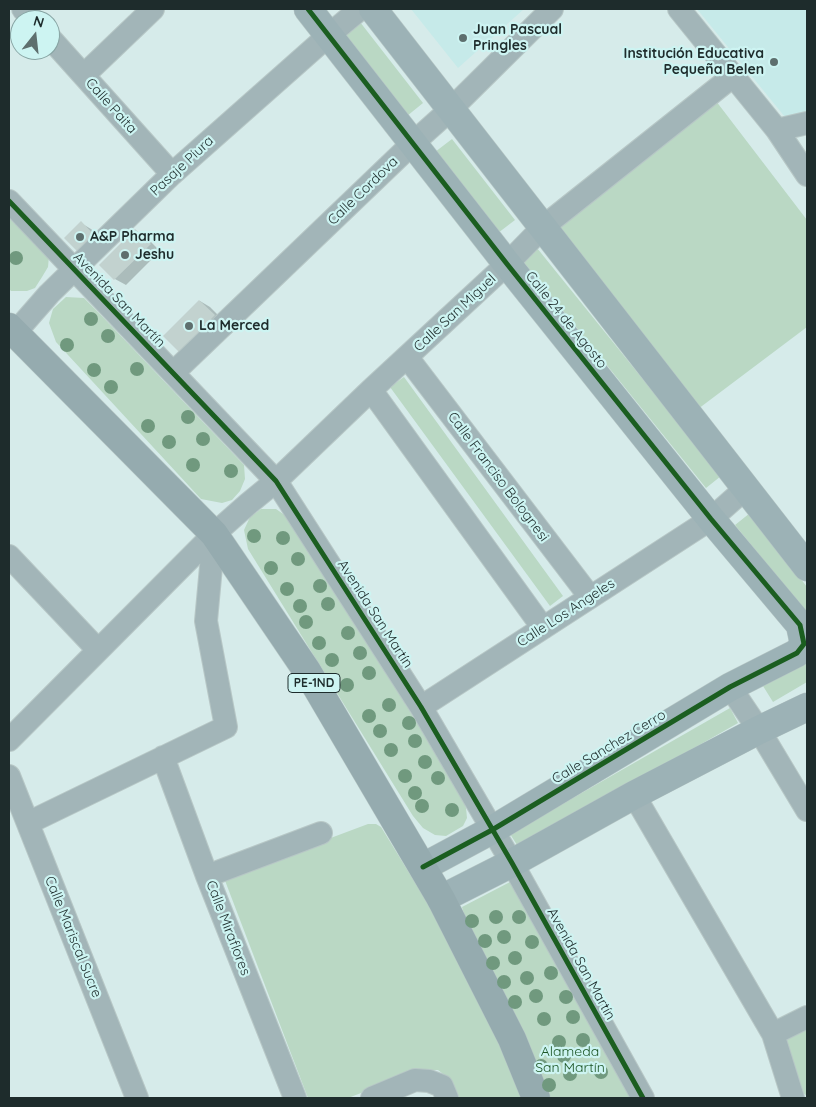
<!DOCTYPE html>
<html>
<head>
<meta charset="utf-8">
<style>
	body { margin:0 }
	#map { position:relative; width:816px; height:1107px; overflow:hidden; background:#d6ebea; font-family:Quicksand,sans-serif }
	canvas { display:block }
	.frame { position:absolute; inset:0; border:10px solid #1e2c2c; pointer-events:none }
	.north { position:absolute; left:10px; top:10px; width:50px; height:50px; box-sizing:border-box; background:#cdf4f2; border:1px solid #87a4a3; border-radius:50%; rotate:16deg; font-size:14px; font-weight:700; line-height:20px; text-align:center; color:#1e2c2c }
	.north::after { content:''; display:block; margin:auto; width:18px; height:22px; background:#5e6f6e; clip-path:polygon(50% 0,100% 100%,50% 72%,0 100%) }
</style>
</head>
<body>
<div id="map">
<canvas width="816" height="1107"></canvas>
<div class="frame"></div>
<div class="north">N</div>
</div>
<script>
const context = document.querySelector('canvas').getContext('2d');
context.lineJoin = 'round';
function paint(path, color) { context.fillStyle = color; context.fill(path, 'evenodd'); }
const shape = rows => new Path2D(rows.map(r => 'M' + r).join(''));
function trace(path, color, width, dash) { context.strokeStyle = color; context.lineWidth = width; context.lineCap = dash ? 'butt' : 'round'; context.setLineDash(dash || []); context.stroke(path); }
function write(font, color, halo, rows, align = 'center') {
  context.font = font + ' Quicksand,sans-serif'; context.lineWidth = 4.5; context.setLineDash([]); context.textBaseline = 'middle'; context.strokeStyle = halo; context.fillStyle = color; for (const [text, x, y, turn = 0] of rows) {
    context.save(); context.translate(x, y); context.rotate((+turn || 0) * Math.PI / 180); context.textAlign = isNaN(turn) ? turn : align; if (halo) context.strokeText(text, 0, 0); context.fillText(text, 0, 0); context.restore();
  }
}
const built = shape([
	[411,9,524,9,458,68],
	[697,9,807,9,807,115,785,117]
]);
const green = shape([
	[360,22,423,103,407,116,344,35],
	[716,101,807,220,807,327,698,409,551,227],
	[452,139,515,220,498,233,435,152],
	[9,218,49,256,48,267,42,277,35,288,27,291,11,291,9,289],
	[537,248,721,476,706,488,522,260],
	[66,297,84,298,98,312,244,465,245,479,240,491,232,500,222,503,201,499,56,342,49,323,53,309],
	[404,377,563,596,550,606,390,387],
	[261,509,276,509,289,518,297,529,463,797,466,808,467,818,463,826,446,836,435,835,423,828,413,816,248,549,244,530,250,517],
	[750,513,807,587,807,614,735,525],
	[807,659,807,682,773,702,763,686],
	[730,708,738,723,519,848,510,834],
	[368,824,376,824,381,827,445,931,505,1051,522,1098,458,1098,447,1077,438,1070,421,1070,348,1098,308,1098,224,878],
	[510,882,632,1098,548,1098,464,914,462,907],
	[807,1027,807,1096,803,1093,785,1041,787,1038]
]);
const shadow = shape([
	[81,223,91,229,106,243,80,252],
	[135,230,145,236,160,251,126,285,115,279,101,265],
	[200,301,210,307,225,322,180,351]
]);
const building = shape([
	[81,221,96,237,79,253,64,238],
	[135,229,151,244,114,280,99,265],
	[199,300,215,315,179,352,163,336]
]);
const street = shape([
	[23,9,33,20],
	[679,9,777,130,807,123],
	[50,38,172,174],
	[84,75,153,9],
	[777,130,807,175],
	[9,201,276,481,421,707,512,863,643,1098],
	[14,334,49,294,172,174,329,35,360,9],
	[407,357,590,597],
	[173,373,413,143,451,109,552,9],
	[371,390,543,628],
	[9,556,98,650],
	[730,687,759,730,807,810],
	[421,707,711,519,746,488],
	[9,740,214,534,248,504,276,481,371,390,507,264,543,227,733,76],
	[163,757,207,876,295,1098],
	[9,776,137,1098],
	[634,795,773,1034,793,1098],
	[28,823,226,727,206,621,214,534],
	[207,876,321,833],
	[773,1034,807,1017],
	[372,1098,415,1080,429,1081,442,1086,447,1098]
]);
const secondary = shape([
	[308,9,507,264,711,519,800,625,804,644,797,653,730,687,492,830,423,867],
	[373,9,807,567],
	[441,899,512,863,634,795,759,730,807,707]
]);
const primary = shape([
	[9,327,214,534,307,671,441,899,512,1039,536,1098]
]);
const cycleway = shape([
	[308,9,507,264,711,519,800,625,804,644,797,653,730,687,492,830,423,867],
	[9,201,276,481,421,707,512,863,643,1098]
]);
const trees = [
	[16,258],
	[91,319],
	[108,336],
	[67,345],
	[137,369],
	[94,370],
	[111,387],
	[188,417],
	[148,426],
	[203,439],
	[169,442],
	[193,465],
	[231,471],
	[254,536],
	[283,538],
	[298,559],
	[271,568],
	[320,586],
	[287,589],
	[328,604],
	[300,606],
	[306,622],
	[348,633],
	[319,643],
	[360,653],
	[332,660],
	[369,673],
	[347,685],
	[389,705],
	[369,716],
	[409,723],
	[380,731],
	[415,741],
	[391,750],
	[425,762],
	[405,776],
	[438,778],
	[415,793],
	[422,806],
	[452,810],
	[496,917],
	[519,917],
	[472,921],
	[504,937],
	[485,941],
	[532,942],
	[515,958],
	[493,963],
	[551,973],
	[527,978],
	[504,982],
	[536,996],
	[566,997],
	[515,1002],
	[573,1017],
	[544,1019],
	[583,1040],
	[559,1042],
	[564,1056],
	[541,1066],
	[601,1072],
	[570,1074],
	[549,1085]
];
const markers = [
	[463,38,5,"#5e6f6e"],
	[774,62,5,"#5e6f6e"],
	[80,237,5,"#5e6f6e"],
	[125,255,5,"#5e6f6e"],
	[189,326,5,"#5e6f6e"]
];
const shields = [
	[314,683,52]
];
const shieldNames = [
	["PE-1ND",314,683]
];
const poiNames = [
	["Juan Pascual",473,30],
	["Pringles",473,46],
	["Institución Educativa",764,54,"right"],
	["Pequeña Belen",764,70,"right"],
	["A&P Pharma",90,237],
	["Jeshu",135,255],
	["La Merced",199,326]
];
const streetNames = [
	["Calle Paita",111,106,48],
	["Pasaje Piura",182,166,-43],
	["Calle Cordova",363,191,-44],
	["Avenida San Martín",119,300,46],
	["Calle San Miguel",455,313,-43],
	["Calle 24 de Agosto",566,320,51],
	["Calle Franciso Bolognesi",498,477,53],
	["Calle Los Angeles",566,613,-33],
	["Avenida San Martín",375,614,57],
	["Calle Sanchez Cerro",609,747,-31],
	["Calle Miraflores",228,928,69],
	["Calle Mariscal Sucre",73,937,68],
	["Avenida San Martín",581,964,61]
];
const parkNames = [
	["Alameda",570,1052],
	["San Martín",570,1068]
];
paint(built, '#c6eae9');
paint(green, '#bad8c4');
paint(shadow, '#0003');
paint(building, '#c2d2cf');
trace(street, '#b7c7c6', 24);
trace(secondary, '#b7c7c6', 29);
trace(primary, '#b7c7c6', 29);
trace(street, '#a2b5b8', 22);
trace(secondary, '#9cb2b6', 28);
trace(primary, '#95abaf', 28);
trace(cycleway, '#1b5e20', 5);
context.fillStyle = '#70997e';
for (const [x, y] of trees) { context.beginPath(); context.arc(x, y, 7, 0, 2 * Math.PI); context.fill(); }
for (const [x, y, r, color] of markers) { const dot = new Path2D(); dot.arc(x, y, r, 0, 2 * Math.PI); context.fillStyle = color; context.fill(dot); trace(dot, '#cdf4f2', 2); }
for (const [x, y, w] of shields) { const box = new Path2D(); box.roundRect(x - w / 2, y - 9.5, w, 19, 4); context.fillStyle = '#cdf4f2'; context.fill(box); trace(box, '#1e2c2c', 1); }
write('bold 12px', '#1e2c2c', null, shieldNames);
write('bold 14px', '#1e2c2c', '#cdf4f2', poiNames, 'left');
write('14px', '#1e2c2c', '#cdf4f2', streetNames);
write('14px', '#1d5626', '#cdf4f2', parkNames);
</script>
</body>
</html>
